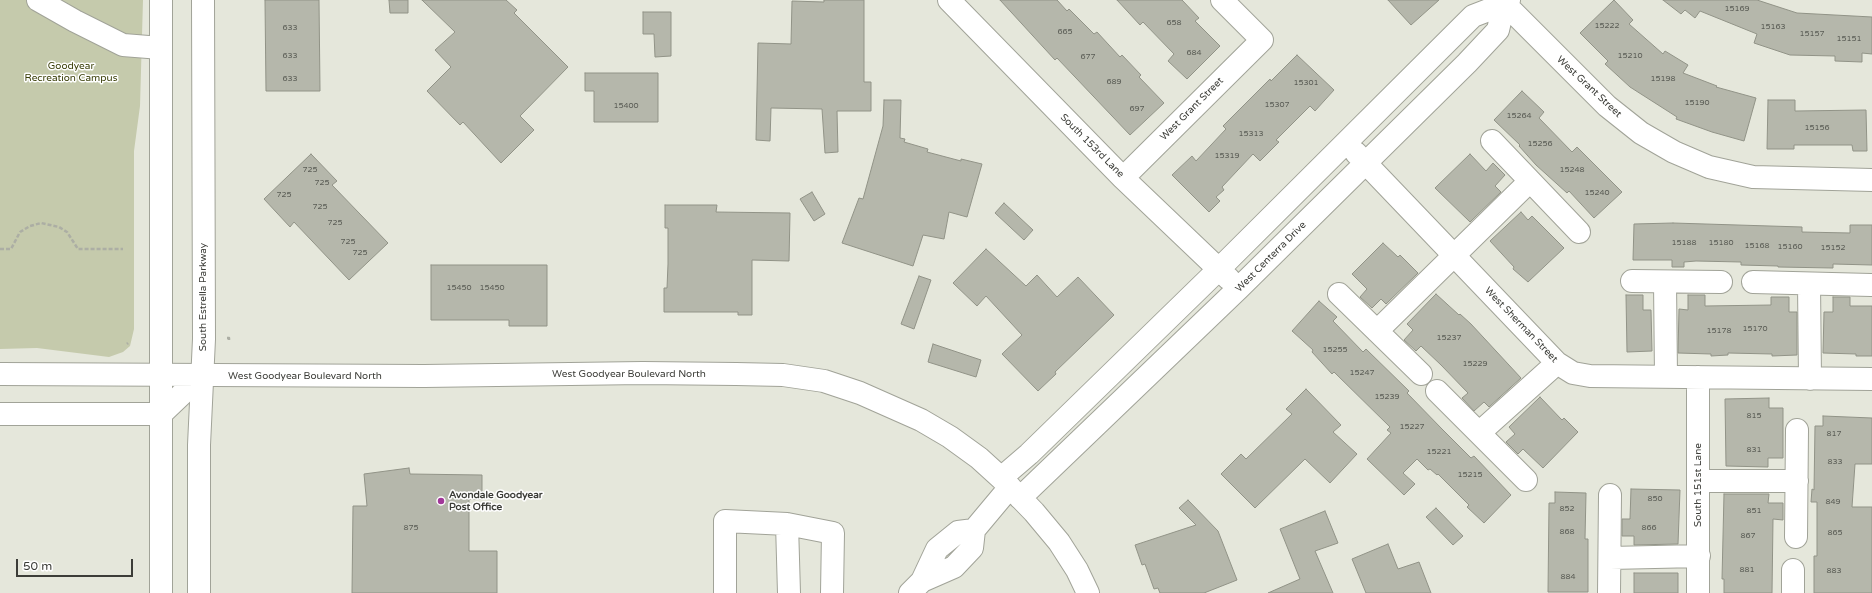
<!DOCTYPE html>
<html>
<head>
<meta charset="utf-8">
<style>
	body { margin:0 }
	#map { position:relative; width:1872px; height:593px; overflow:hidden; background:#e5e7db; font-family:"Varela Round",sans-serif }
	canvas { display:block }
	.scale { position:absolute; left:16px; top:559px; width:117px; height:18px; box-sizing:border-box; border:2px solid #3c3d38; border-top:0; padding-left:5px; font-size:12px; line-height:14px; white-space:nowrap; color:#3c3d38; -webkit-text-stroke:3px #fff; paint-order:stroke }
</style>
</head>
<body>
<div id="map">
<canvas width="1872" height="593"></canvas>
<div class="scale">50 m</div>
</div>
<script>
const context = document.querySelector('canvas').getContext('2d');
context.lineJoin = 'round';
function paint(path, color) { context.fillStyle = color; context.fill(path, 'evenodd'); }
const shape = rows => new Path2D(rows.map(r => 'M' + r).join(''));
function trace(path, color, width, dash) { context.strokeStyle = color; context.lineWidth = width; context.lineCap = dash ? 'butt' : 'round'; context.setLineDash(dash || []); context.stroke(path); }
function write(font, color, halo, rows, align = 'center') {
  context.font = font + ' "Varela Round",sans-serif'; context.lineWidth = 3; context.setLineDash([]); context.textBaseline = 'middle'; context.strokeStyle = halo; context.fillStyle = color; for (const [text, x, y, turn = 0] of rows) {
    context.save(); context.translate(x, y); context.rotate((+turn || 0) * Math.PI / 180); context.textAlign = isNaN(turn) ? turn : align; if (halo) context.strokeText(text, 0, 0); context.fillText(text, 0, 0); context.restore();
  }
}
const green = shape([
	[0,0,143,0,140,106,134,151,134,329,130,346,123,352,109,357,37,348,0,349]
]);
const building = shape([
	[265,0,319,0,320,91,266,91,265,0],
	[389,0,408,0,408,13,390,13,389,0],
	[422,0,506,0,517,10,514,13,568,67,520,116,534,130,501,163,463,122,460,125,427,91,451,67,435,50,455,32,422,0],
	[824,0,864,0,864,82,871,82,871,111,837,111,838,152,825,153,822,109,771,108,770,141,756,140,758,43,791,44,792,1,824,2,824,0],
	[1000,0,1057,0,1067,11,1069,9,1094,34,1097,32,1120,57,1122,55,1141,75,1139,77,1164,103,1130,135,1057,58,1055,60,1000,0],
	[1117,0,1182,0,1199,18,1195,21,1220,46,1187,79,1168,61,1174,54,1143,22,1140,25,1117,0],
	[1388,0,1439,0,1411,25,1388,0],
	[1614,0,1633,20,1629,24,1663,54,1665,51,1688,65,1683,73,1717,86,1716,87,1756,98,1744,141,1712,132,1676,119,1677,117,1630,87,1605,64,1608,61,1580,33,1614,0],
	[1663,0,1757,0,1797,13,1872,17,1872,54,1862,53,1862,62,1835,61,1835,56,1790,55,1754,43,1757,34,1700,11,1695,18,1685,10,1681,14,1663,0],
	[643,12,671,12,671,56,655,57,654,34,643,34,643,12],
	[1297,55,1334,90,1315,111,1310,106,1276,140,1279,142,1260,161,1253,154,1222,187,1224,190,1216,197,1220,201,1209,212,1172,175,1192,156,1196,161,1226,129,1223,126,1270,79,1271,81,1297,55],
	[585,73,658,73,658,122,594,122,594,91,585,91,585,73],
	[1522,91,1544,112,1539,118,1572,152,1577,147,1622,192,1594,218,1569,191,1567,193,1536,165,1519,146,1520,145,1494,120,1522,91],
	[884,100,901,100,900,138,905,139,904,142,928,149,927,152,961,161,961,159,982,164,967,217,949,212,944,239,923,235,913,266,842,243,859,198,863,199,883,126,884,100],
	[1768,100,1795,100,1795,111,1866,110,1867,151,1853,151,1852,145,1794,145,1794,149,1767,149,1768,100],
	[311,154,337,181,332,185,388,243,349,280,294,222,290,227,264,199,311,154],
	[1470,154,1486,171,1493,163,1505,175,1495,186,1501,192,1470,222,1435,188,1470,154],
	[812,192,825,214,814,221,800,199,812,192],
	[1004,203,1033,230,1024,240,995,213,1004,203],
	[665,205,717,205,716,212,790,213,789,261,752,260,752,315,738,315,738,312,664,312,664,288,667,288,668,264,668,228,665,228,665,205],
	[1521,212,1528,220,1532,216,1564,248,1528,282,1513,269,1514,267,1490,241,1521,212],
	[1673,223,1802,227,1802,232,1850,233,1850,225,1872,225,1872,265,1833,264,1833,268,1778,267,1778,266,1741,265,1741,262,1696,261,1684,262,1684,267,1672,267,1672,260,1633,260,1634,224,1673,223],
	[1383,243,1398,257,1400,255,1418,273,1386,304,1381,299,1372,308,1360,297,1367,289,1352,274,1383,243],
	[986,249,1026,286,1037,275,1057,297,1078,277,1114,315,1055,372,1056,374,1038,391,1002,354,1022,335,986,296,977,306,953,283,986,249],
	[431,265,547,265,547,326,509,326,509,320,431,320,431,265],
	[919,276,931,280,914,329,901,324,919,276],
	[1436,294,1459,315,1460,314,1471,324,1521,378,1489,407,1484,402,1474,411,1462,398,1468,393,1441,365,1421,346,1416,351,1404,340,1413,330,1407,324,1436,294],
	[1626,295,1643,295,1643,310,1651,310,1652,351,1627,352,1626,295],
	[1688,295,1705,295,1705,306,1771,305,1771,297,1789,297,1789,312,1797,312,1797,355,1772,356,1772,354,1728,353,1728,355,1711,356,1711,354,1678,353,1679,309,1688,310,1688,295],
	[1833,297,1850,297,1850,306,1872,306,1872,356,1856,356,1856,354,1823,353,1824,312,1833,312,1833,297],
	[1319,301,1337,317,1333,321,1363,352,1366,349,1409,391,1407,393,1442,429,1471,458,1474,456,1511,495,1484,523,1467,507,1469,505,1438,474,1437,475,1430,469,1428,470,1417,459,1403,473,1415,484,1404,495,1367,459,1391,433,1387,430,1390,427,1334,372,1332,374,1312,352,1313,350,1292,331,1319,301],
	[933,344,981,360,976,377,928,362,933,344],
	[1306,389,1341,425,1333,432,1357,454,1330,483,1305,459,1255,508,1221,474,1241,454,1246,459,1292,414,1286,409,1306,389],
	[1540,397,1562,420,1564,418,1578,432,1543,468,1523,449,1518,454,1506,442,1515,434,1509,427,1540,397],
	[1769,398,1769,408,1783,408,1783,458,1768,458,1768,467,1726,466,1725,399,1769,398],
	[1823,416,1872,418,1872,464,1855,464,1852,507,1872,507,1872,593,1814,593,1814,556,1817,556,1817,502,1811,502,1812,489,1814,490,1815,426,1823,426,1823,416],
	[409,468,410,474,482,475,482,499,469,499,469,551,497,551,497,593,352,593,353,506,367,506,364,474,409,468],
	[1631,489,1680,490,1678,544,1634,545,1634,536,1622,536,1622,519,1630,519,1631,489],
	[1555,492,1586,493,1585,539,1588,539,1588,592,1548,592,1549,503,1555,503,1555,492],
	[1724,494,1769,494,1768,503,1783,503,1783,520,1773,519,1772,593,1724,593,1724,579,1722,579,1724,494],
	[1188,500,1218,531,1237,580,1204,593,1160,593,1158,588,1154,589,1145,564,1142,565,1135,545,1196,525,1179,508,1188,500],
	[1436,508,1463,536,1453,545,1426,517,1436,508],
	[1325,511,1338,543,1315,551,1333,593,1268,593,1300,579,1280,529,1325,511],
	[1388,544,1398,569,1419,562,1431,593,1366,593,1352,559,1388,544],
	[1634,573,1678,573,1678,593,1634,593,1634,573]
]);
const path = shape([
	[0,249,11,249,20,232,30,226,41,223,59,227,67,232,78,249,123,249],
	[227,338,229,338,229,340],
	[127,344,128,343]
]);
const minor = shape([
	[38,0,75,21,123,45,161,48],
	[949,0,1123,178,1229,279],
	[1501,0,1607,106,1641,133,1674,152,1709,167,1753,177,1872,180],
	[1492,141,1579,232],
	[1356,153,1557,363,1573,373,1590,376,1872,379],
	[1123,178,1262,40,1222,0],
	[1632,281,1721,282],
	[1665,282,1666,376],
	[1753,282,1871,285],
	[1809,284,1810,379],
	[1339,294,1421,374],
	[1377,331,1530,181],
	[0,374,424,376,643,373,736,374,783,375,824,381,860,393,921,420,950,437,979,458,1001,478,1034,512,1059,542,1077,570,1088,593],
	[1698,377,1698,593],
	[1437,391,1526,480],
	[0,414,161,414,202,375],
	[1479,433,1557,363],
	[1001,478,1029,454,1219,269,1473,16,1504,4,1509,0],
	[1698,481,1797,481],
	[1020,498,1239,288,1467,63,1498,30,1504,4],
	[787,524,833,533,832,593],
	[1796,537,1797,430],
	[1610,558,1699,556],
	[1793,570,1793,593],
	[922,581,954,567,972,548,974,530,1010,487],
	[725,593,725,521,787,524,789,593],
	[910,593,922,581,937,549,958,532,974,530],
	[1609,593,1610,495]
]);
const major = shape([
	[161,593,161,0],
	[199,593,199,445,204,339,203,0]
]);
const markers = [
	[441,501,4,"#a13799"]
];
const numberNames = [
	["15169",1737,9],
	["658",1174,23],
	["15222",1607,26],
	["15163",1773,27],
	["633",290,28],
	["665",1065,32],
	["15157",1812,34],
	["15151",1849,39],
	["684",1194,53],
	["633",290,56],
	["15210",1630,56],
	["677",1088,57],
	["633",290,79],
	["15198",1663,79],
	["689",1114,82],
	["15301",1306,83],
	["15190",1697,103],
	["15307",1277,105],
	["15400",626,106],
	["697",1137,109],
	["15264",1519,116],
	["15156",1817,128],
	["15313",1251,134],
	["15256",1540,144],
	["15319",1227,156],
	["725",310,170],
	["15248",1572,170],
	["725",322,183],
	["15240",1597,193],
	["725",284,195],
	["725",320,207],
	["725",335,223],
	["725",348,242],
	["15188",1684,243],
	["15180",1721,243],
	["15168",1757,246],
	["15160",1790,247],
	["15152",1833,248],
	["725",360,253],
	["15450",459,288],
	["15450",492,288],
	["15170",1755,329],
	["15178",1719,331],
	["15237",1449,338],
	["15255",1335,350],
	["15229",1475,364],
	["15247",1362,373],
	["15239",1387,397],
	["815",1754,416],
	["15227",1412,427],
	["817",1834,434],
	["831",1754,450],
	["15221",1439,452],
	["833",1835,462],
	["15215",1470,475],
	["850",1655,499],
	["849",1833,502],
	["852",1567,509],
	["851",1754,511],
	["875",411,528],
	["866",1649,528],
	["868",1567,532],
	["865",1835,533],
	["867",1748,536],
	["881",1747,570],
	["883",1834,571],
	["884",1568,577]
];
const parkNames = [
	["Goodyear",71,66],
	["Recreation Campus",71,78]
];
const streetNames = [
	["West Grant Street",1589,87,43],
	["West Grant Street",1192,109,-45],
	["South 153rd Lane",1092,146,45],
	["West Centerra Drive",1271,257,-45],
	["South Estrella Parkway",203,297,-90],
	["West Sherman Street",1521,325,46],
	["West Goodyear Boulevard North",629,374],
	["West Goodyear Boulevard North",305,376],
	["South 151st Lane",1698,485,-90]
];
const poiNames = [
	["Avondale Goodyear",449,495],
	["Post Office",449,507]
];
paint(green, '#c5caac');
paint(building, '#b5b7ab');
trace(building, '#919387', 1);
trace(minor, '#a1a398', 24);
trace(major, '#a1a398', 24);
trace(path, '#acaea4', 2.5, [4, 2]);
trace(minor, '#fff', 22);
trace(major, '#fff', 22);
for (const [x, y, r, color] of markers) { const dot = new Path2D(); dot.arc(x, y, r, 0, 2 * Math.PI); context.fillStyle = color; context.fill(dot); trace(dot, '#fff', 1.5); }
write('8px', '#5a5c55', null, numberNames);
write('10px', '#383d06', '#fff', parkNames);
write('10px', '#3c3d38', '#fff', streetNames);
write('bold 10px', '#3c3d38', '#fff', poiNames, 'left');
</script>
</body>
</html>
